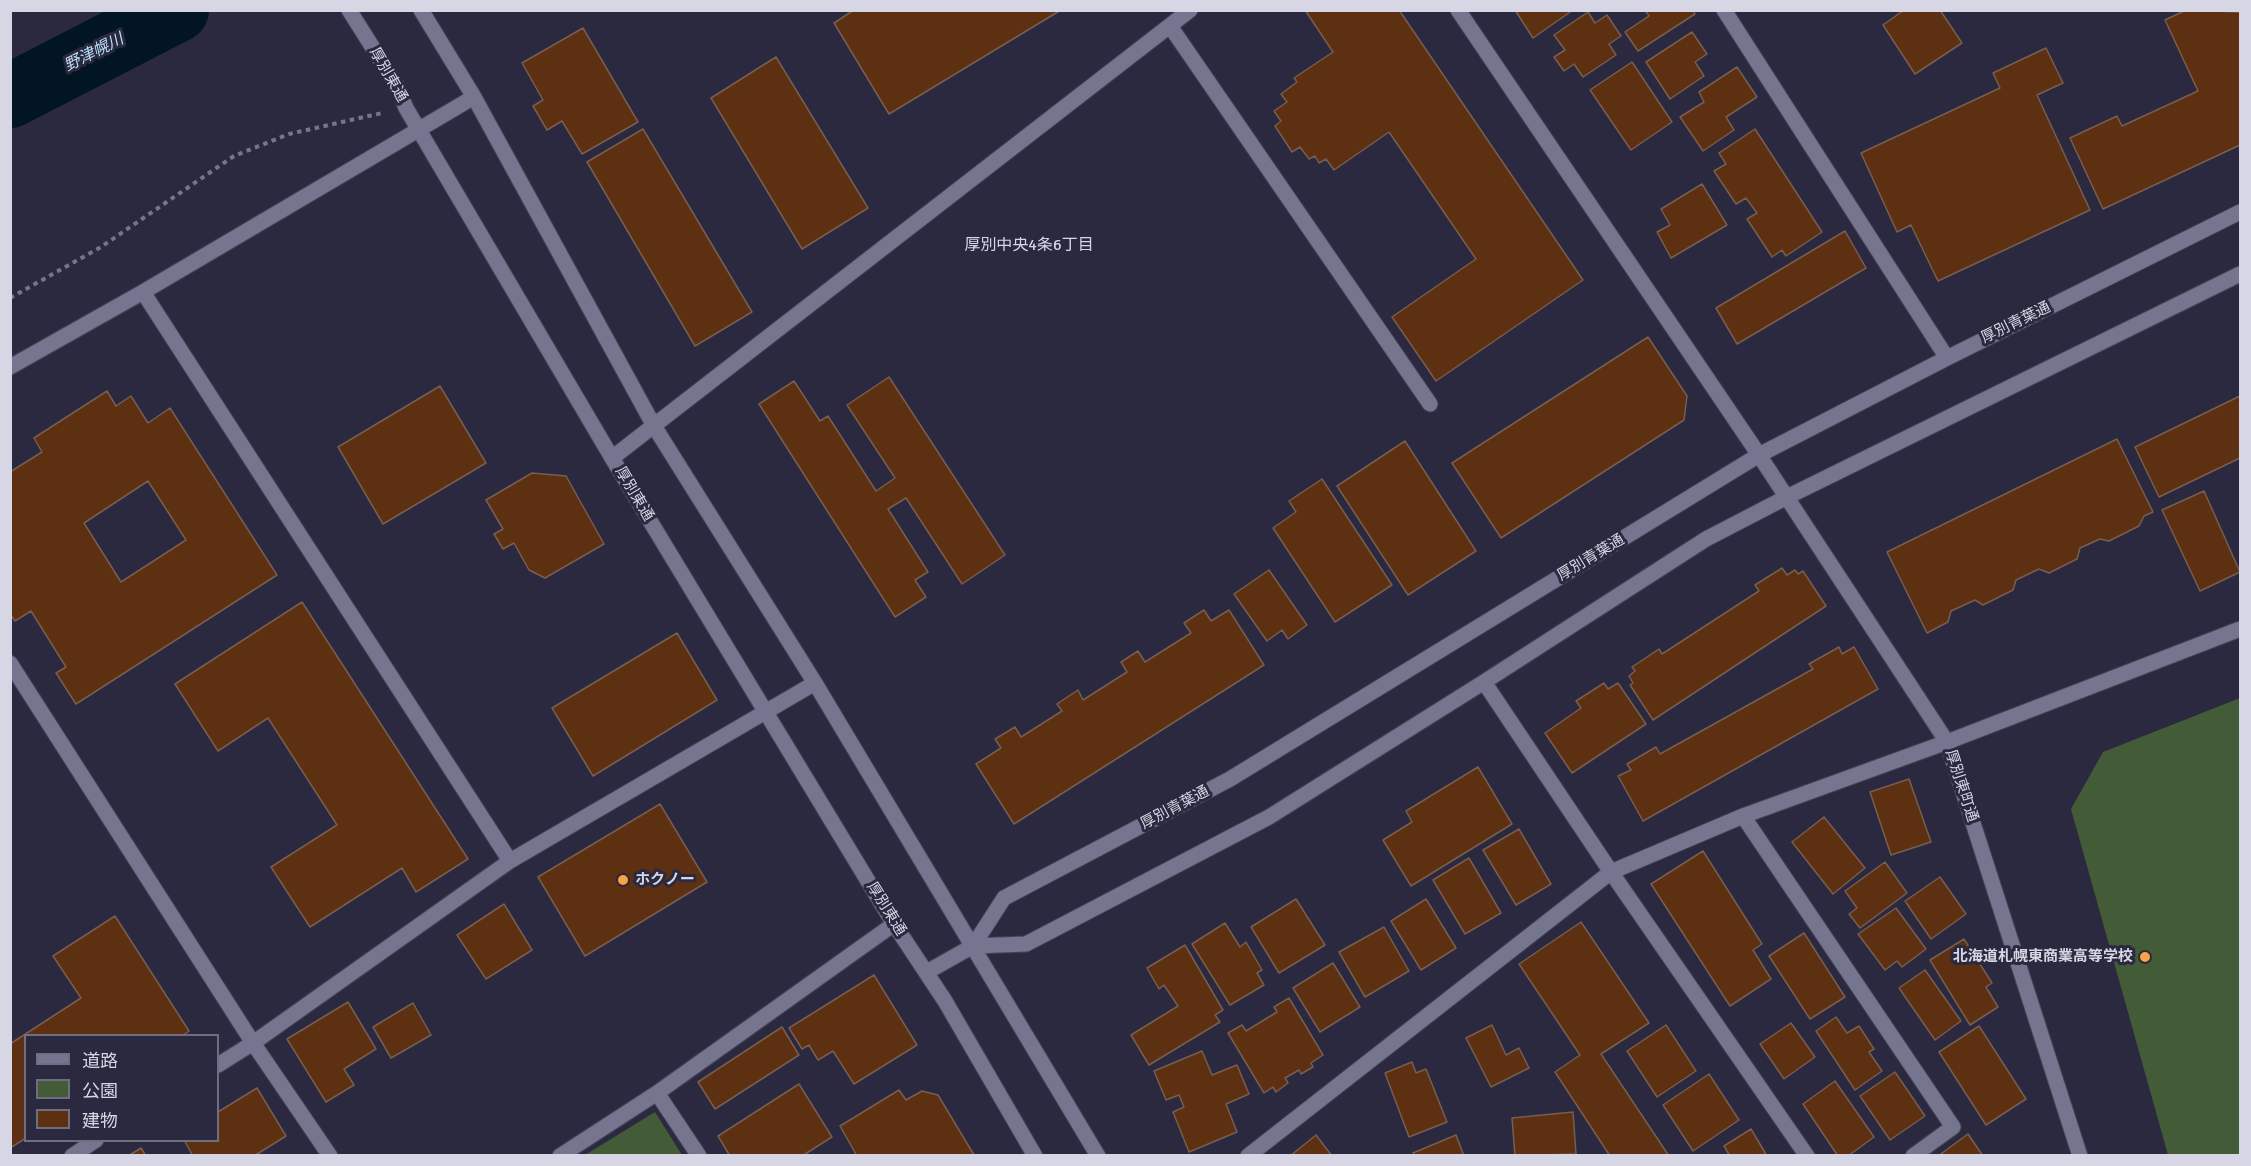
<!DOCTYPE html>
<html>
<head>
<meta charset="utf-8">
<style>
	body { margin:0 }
	#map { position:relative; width:2251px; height:1166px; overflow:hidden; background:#2b293f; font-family:Signika,"Noto Sans JP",sans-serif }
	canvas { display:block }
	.frame { position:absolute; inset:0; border:12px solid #d6d6e4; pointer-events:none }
	.legend { position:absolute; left:24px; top:1034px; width:195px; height:108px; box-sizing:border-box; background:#2b293f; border:2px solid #6f6e81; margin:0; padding:8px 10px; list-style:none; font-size:18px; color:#d6d6e4 }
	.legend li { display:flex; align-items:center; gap:12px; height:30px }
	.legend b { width:30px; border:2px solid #6f6e81 }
</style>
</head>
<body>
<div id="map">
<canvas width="2251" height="1166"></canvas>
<div class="frame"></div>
<ul class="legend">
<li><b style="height:8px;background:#76758f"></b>道路</li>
<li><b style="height:16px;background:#445b38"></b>公園</li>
<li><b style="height:16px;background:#5e3012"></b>建物</li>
</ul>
</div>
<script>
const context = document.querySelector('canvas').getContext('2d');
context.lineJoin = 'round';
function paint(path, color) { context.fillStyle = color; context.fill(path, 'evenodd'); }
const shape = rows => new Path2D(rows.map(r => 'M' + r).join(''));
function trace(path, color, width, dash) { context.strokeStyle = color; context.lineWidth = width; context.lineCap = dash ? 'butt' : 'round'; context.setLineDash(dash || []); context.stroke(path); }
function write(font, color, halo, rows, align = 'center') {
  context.font = font + ' Signika,"Noto Sans JP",sans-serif'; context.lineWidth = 6; context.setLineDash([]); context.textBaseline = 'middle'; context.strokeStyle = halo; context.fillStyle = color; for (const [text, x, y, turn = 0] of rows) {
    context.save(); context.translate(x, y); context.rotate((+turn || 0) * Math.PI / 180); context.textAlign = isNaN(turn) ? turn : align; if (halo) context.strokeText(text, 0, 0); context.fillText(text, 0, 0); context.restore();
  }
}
const green = shape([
	[2240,698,2240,1155,2168,1155,2071,809,2103,752],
	[655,1112,682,1155,585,1155]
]);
const river = shape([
	[10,96,177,10]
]);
const building = shape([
	[854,10,1061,10,889,114,834,23,854,10],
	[1305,10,1399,10,1583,280,1436,381,1392,317,1476,259,1389,132,1334,170,1326,159,1319,163,1315,156,1309,159,1300,147,1292,152,1275,126,1281,121,1274,111,1287,102,1281,94,1297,82,1294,78,1333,52,1305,10],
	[1515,10,1573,10,1533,38,1515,10],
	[1645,10,1693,10,1695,14,1638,51,1625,32,1649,16,1645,10],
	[1904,10,1940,10,1962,43,1915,74,1883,25,1904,10],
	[2186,10,2240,12,2240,145,2103,209,2070,138,2117,116,2122,126,2198,91,2165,20,2186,10],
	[1588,12,1595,23,1607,15,1621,36,1609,44,1616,55,1583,77,1574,64,1564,71,1554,57,1565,50,1554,35,1588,12],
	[583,28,638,122,582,154,562,121,547,130,533,106,543,100,522,63,583,28],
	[1692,32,1707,54,1695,62,1704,76,1670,99,1646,62,1692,32],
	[2046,48,2063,83,2037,95,2090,210,1938,281,1911,225,1897,232,1861,153,2000,88,1993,73,2046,48],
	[776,57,868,208,802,249,711,98,776,57],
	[1632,62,1672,122,1631,150,1590,90,1632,62],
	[1737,67,1757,97,1726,117,1734,130,1703,151,1680,117,1704,102,1699,92,1737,67],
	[643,129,752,312,695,346,587,162,643,129],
	[1755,129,1822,232,1786,256,1782,250,1772,257,1747,219,1757,213,1746,198,1736,204,1714,171,1726,164,1719,153,1755,129],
	[1702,184,1727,225,1671,258,1657,232,1670,225,1661,209,1702,184],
	[1845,231,1866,268,1737,344,1716,308,1845,231],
	[1648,337,1687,396,1684,420,1501,538,1452,463,1648,337],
	[889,377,1005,555,962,584,906,498,888,509,928,572,915,580,926,597,895,617,759,404,794,381,820,421,828,416,876,491,895,478,847,405,889,377],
	[440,386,486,463,383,524,338,447,440,386],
	[107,391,116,406,131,396,148,423,170,408,277,575,76,704,56,673,66,667,31,611,15,621,10,614,10,472,42,452,34,438,107,391],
	[148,481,186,540,121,582,84,523,148,481],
	[2240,396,2240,458,2159,497,2135,447,2240,396],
	[2117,439,2153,512,2144,516,2139,526,2109,541,2100,539,2080,548,2077,559,2049,573,2039,569,2016,580,2013,590,1983,605,1975,600,1951,611,1948,622,1927,633,1887,552,2117,439],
	[1405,441,1476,551,1408,595,1337,486,1405,441],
	[532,473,566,476,604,544,545,578,529,570,514,543,503,549,494,534,503,529,486,500,532,473],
	[1322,479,1392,585,1335,622,1273,528,1296,512,1289,501,1322,479],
	[2204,491,2240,572,2200,591,2162,510,2204,491],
	[1782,568,1787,575,1795,570,1798,574,1803,571,1826,606,1653,720,1630,685,1633,683,1629,676,1635,671,1632,667,1659,649,1662,654,1759,591,1755,585,1782,568],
	[1269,570,1307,625,1288,639,1282,630,1267,641,1234,594,1269,570],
	[302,602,468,859,416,892,402,868,310,927,271,867,337,825,268,718,218,751,175,684,302,602],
	[1204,610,1211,621,1229,610,1264,665,1014,824,976,764,1001,748,995,739,1015,727,1021,737,1062,711,1057,704,1078,690,1083,700,1127,672,1121,662,1138,651,1145,662,1191,633,1184,623,1204,610],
	[677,633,717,700,593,776,552,708,677,633],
	[1839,647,1842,654,1854,647,1878,689,1643,821,1618,776,1631,770,1627,764,1656,747,1660,754,1813,669,1809,664,1839,647],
	[1604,683,1608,689,1618,683,1646,724,1572,773,1545,733,1581,708,1576,701,1604,683],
	[1478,767,1512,824,1411,886,1383,840,1412,822,1406,811,1478,767],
	[1909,779,1931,842,1891,855,1870,792,1909,779],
	[660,804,707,882,585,956,538,877,660,804],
	[1824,817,1865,868,1833,894,1792,842,1824,817],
	[1519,829,1551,884,1516,905,1483,850,1519,829],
	[1703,851,1762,944,1753,950,1771,979,1730,1006,1651,884,1703,851],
	[1469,858,1501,913,1465,934,1433,880,1469,858],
	[1885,862,1907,893,1860,928,1849,914,1857,908,1845,891,1885,862],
	[1940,877,1966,914,1931,939,1905,901,1940,877],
	[1296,899,1325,945,1279,973,1251,927,1296,899],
	[1426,899,1456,948,1421,970,1391,921,1426,899],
	[504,904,532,950,486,979,457,935,504,904],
	[1896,908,1926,949,1902,967,1897,961,1885,970,1858,934,1896,908],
	[115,916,189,1031,182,1036,26,1036,26,1138,10,1148,10,1044,81,998,53,956,115,916],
	[1581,922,1649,1023,1601,1054,1669,1156,1610,1156,1555,1072,1580,1055,1519,964,1581,922],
	[1225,923,1240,947,1246,942,1262,970,1257,973,1264,985,1230,1005,1192,944,1225,923],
	[1384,927,1409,971,1365,997,1339,952,1384,927],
	[1804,933,1845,997,1810,1019,1769,956,1804,933],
	[1964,939,1992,983,1986,987,1998,1007,1970,1025,1930,960,1964,939],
	[1185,945,1223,1010,1215,1015,1220,1022,1149,1065,1131,1035,1178,1006,1164,985,1159,989,1147,968,1185,945],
	[1333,963,1360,1007,1320,1032,1293,988,1333,963],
	[1925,970,1961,1021,1935,1040,1899,988,1925,970],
	[874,975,917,1045,854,1084,833,1051,818,1060,809,1045,802,1049,789,1028,874,975],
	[1289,998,1323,1055,1311,1063,1313,1067,1301,1074,1299,1070,1285,1078,1288,1083,1276,1092,1273,1087,1264,1093,1228,1033,1242,1025,1246,1031,1277,1012,1274,1007,1289,998],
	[348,1002,376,1049,344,1069,354,1085,326,1102,287,1039,348,1002],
	[413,1003,431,1035,391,1058,373,1027,413,1003],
	[1836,1017,1847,1033,1859,1026,1874,1049,1869,1052,1882,1071,1855,1090,1816,1031,1836,1017],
	[1791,1023,1815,1057,1784,1079,1760,1044,1791,1023],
	[1492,1025,1506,1055,1519,1048,1529,1068,1491,1087,1466,1038,1492,1025],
	[1666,1025,1696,1071,1657,1097,1627,1051,1666,1025],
	[1979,1026,2026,1099,1986,1125,1939,1052,1979,1026],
	[782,1027,799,1055,715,1109,698,1082,782,1027],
	[1202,1051,1212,1075,1237,1065,1249,1094,1226,1104,1237,1132,1189,1152,1173,1112,1184,1107,1179,1095,1166,1100,1154,1071,1202,1051],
	[1412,1062,1416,1073,1426,1069,1447,1122,1409,1137,1385,1073,1412,1062],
	[1895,1072,1925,1116,1890,1140,1860,1096,1895,1072],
	[1709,1074,1739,1120,1693,1151,1663,1105,1709,1074],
	[1835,1081,1874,1137,1848,1156,1838,1156,1803,1104,1835,1081],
	[799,1084,832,1137,802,1156,730,1156,718,1136,799,1084],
	[257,1088,286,1136,254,1156,193,1156,184,1140,218,1140,218,1112,257,1088],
	[899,1090,906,1100,922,1091,938,1095,974,1155,857,1156,840,1126,899,1090],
	[1573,1112,1576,1154,1515,1156,1512,1118,1573,1112],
	[1751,1129,1767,1156,1730,1156,1724,1146,1751,1129],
	[1968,1134,1983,1156,1938,1156,1968,1134],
	[1316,1135,1332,1156,1290,1156,1316,1135],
	[1456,1135,1464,1156,1414,1156,1413,1153,1456,1135],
	[141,1148,146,1156,128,1156,141,1148]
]);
const path = shape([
	[10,298,101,247,234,156,289,134,382,113]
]);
const minor = shape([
	[349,10,397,86,406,108,612,458,894,924,945,1001,1035,1156],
	[421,10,474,97,654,426,815,683,1098,1156],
	[1458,10,1759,455,1947,742,2080,1156],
	[1724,10,1947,358],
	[1170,26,1430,404],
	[143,292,510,861],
	[10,367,143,292,474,97],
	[612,458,1190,10],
	[10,663,253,1043,330,1156],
	[1484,682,1611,872,1807,1156],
	[1743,816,1953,1127,1913,1156],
	[973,946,1004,898,1230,779,1759,455,1947,358,2240,212],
	[927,972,973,946,1026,944,1269,817,1484,682,1706,539,1787,497,2240,274],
	[218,1065,253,1043,510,861,815,683],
	[657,1093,699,1156],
	[72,1156,96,1140],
	[560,1156,657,1093,894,924],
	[1248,1156,1611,872,1743,816,1947,742,2240,629]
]);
const markers = [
	[623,880,6,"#f5a345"],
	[2145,957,6,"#f5a345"]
];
const streetNames = [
	["厚別東通",388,75,60],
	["厚別青葉通",2016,323,-26],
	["厚別東通",634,494,59],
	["厚別青葉通",1591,558,-31],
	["厚別東町通",1961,786,72],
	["厚別青葉通",1175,808,-28],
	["厚別東通",886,909,58]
];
const poiNames = [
	["ホクノー",635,880],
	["北海道札幌東商業高等学校",2133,957,"right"]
];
const waterNames = [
	["野津幌川",94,53,-27]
];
const neighbourhoodNames = [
	["厚別中央4条6丁目",1029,246]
];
paint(green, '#445b38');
trace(river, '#011522', 64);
paint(building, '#5e3012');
trace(building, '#775e50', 1.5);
trace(minor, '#464457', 17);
trace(path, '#777588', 4, [4.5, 4.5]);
trace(minor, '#76758f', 15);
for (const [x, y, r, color] of markers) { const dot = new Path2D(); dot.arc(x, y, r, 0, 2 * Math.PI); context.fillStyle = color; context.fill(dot); trace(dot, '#2b293f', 2); }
write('15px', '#d6d6e4', '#2b293f', streetNames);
write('bold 15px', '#d6d6e4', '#2b293f', poiNames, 'left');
write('italic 16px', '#badff8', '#2b293f', waterNames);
write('16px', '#d6d6e4', '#2b293f', neighbourhoodNames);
</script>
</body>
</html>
